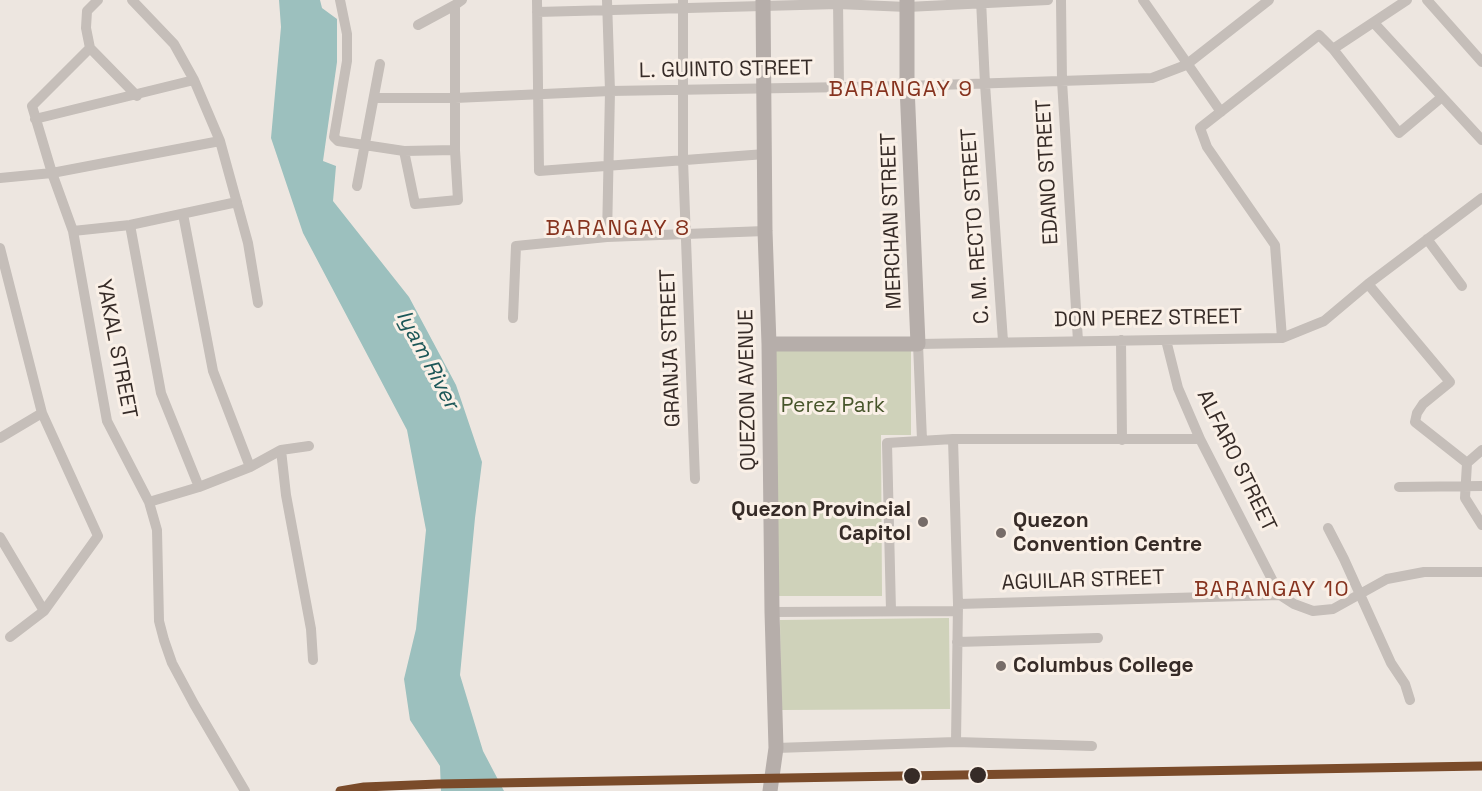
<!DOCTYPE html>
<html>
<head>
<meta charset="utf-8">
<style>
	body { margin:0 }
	canvas { display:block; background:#ede6e0 }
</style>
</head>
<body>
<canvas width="1482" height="791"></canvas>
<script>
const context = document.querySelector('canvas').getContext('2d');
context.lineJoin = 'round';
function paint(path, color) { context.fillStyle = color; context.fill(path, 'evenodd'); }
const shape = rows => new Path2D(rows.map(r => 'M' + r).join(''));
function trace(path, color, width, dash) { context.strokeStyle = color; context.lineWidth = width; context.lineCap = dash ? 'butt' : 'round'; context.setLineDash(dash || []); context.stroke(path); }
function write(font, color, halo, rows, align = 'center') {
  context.font = font + ' "Space Grotesk",sans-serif'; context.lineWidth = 6; context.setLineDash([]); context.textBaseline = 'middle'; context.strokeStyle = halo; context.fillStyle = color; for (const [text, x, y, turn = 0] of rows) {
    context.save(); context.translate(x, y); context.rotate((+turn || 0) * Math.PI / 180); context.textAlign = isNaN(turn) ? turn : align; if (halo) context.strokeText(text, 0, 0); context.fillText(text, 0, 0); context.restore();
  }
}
const green = shape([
	[911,348,911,435,881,435,882,596,777,596,775,349],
	[949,618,950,709,781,710,780,620]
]);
const water = shape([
	[279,0,320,0,322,8,337,19,337,62,323,161,336,166,333,201,409,297,456,385,482,462,475,518,460,675,483,751,504,791,441,791,440,766,410,720,404,679,416,629,426,530,407,430,303,233,271,138,281,27]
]);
const minor = shape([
	[98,0,87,11,86,28,90,48,137,96],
	[132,0,174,44,194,80,220,141,248,243,258,303],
	[340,0,347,34,347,61,334,137,338,141,404,151,455,150],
	[537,0,539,171,765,154],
	[607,0,610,91,607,237],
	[683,0,683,160,695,479],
	[838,0,839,87],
	[981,0,985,84,1003,341],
	[1061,0,1062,81,1078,341],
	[1143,0,1221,112],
	[1427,0,1482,62],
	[537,12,838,4,907,7,1048,0],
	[1374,23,1482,140],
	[418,25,455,5],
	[90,48,32,106,52,173,73,231,107,421,149,502,157,530,159,621,164,640,172,663,194,704,245,791],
	[1333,49,1407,0],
	[375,98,455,98,610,91,907,86,1152,78,1186,65,1269,0],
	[35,119,194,80],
	[404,151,415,204,458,200,455,150,455,5,462,0],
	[0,178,52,173,220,141],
	[357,186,380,64],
	[183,214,213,371,250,467],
	[130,225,161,393,199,487],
	[73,231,130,225,237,202],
	[1427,239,1462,286],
	[0,248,42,413,98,536,44,611,10,637],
	[1368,284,1450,382,1423,404,1417,413,1415,422,1467,463],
	[513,318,516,246,607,237,765,231],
	[1282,338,1275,245,1207,147,1200,128,1319,35,1333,49,1399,133,1442,97],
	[1121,340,1122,440],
	[1166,340,1178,388,1200,439,1280,595],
	[0,438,42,413],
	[953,439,958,604,956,742],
	[922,440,918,344,1282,338,1324,321,1368,284,1482,198],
	[281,450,286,495,311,629,313,660],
	[1482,450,1467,463,1465,498,1482,525],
	[1399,487,1482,486],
	[149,502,199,487,250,467,281,450,309,446],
	[1328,528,1344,559,1391,663,1405,684,1410,700],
	[0,537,44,611],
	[1280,595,1294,604,1313,611,1333,609,1387,579,1424,572,1482,572],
	[958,604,1280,595],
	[891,611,887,443,953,439,1200,439],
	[772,612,958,611],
	[957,642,1098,638],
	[776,748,956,742,1092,746]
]);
const secondary = shape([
	[763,0,765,231,769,344,772,612,776,748,770,791],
	[769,344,918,344,907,86,907,0]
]);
const rail = shape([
	[1078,774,1482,766]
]);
const rail1 = shape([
	[340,791,364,787,438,784,1482,766]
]);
const markers = [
	[923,522,6,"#766c68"],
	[1001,533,6,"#766c68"],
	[1001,666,6,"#766c68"],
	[978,775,9,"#362b27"],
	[912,776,9,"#362b27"]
];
const streetNames = [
	["L. GUINTO STREET",726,70,-1],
	["EDANO STREET",1048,172,-93],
	["MERCHAN STREET",892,221,-92],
	["C. M. RECTO STREET",976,226,-94],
	["DON PEREZ STREET",1148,319,-1],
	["GRANJA STREET",671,348,-92],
	["YAKAL STREET",116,349,79],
	["QUEZON AVENUE",748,390,-91],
	["ALFARO STREET",1236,461,64],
	["AGUILAR STREET",1083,581,-2]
];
const parkNames = [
	["Perez Park",833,406]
];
const poiNames = [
	["Quezon Provincial",911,510,"right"],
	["Capitol",911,534,"right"],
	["Quezon",1013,521],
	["Convention Centre",1013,545],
	["Columbus College",1013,666]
];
const neighbourhoodNames = [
	["BARANGAY 9",901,90],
	["BARANGAY 8",618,229],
	["BARANGAY 10",1272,590]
];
const waterNames = [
	["Iyam River",427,360,62]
];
paint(green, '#cfd2ba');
paint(water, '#9cc0be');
trace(minor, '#c5beb9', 10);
trace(secondary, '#b6aeaa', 15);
trace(rail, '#ada7a3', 3, [1.5, 4.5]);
trace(rail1, '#7a4b2a', 9);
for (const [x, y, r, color] of markers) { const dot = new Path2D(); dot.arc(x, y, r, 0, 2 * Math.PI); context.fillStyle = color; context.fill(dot); trace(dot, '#faf0e7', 2); }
write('21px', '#362b27', '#faf0e7', streetNames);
write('21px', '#47552b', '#faf0e7', parkNames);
write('bold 21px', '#362b27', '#faf0e7', poiNames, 'left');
context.letterSpacing = '1.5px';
write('22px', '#86331f', '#faf0e7', neighbourhoodNames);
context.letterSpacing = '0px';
write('italic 22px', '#1c5758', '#faf0e7', waterNames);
</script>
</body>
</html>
